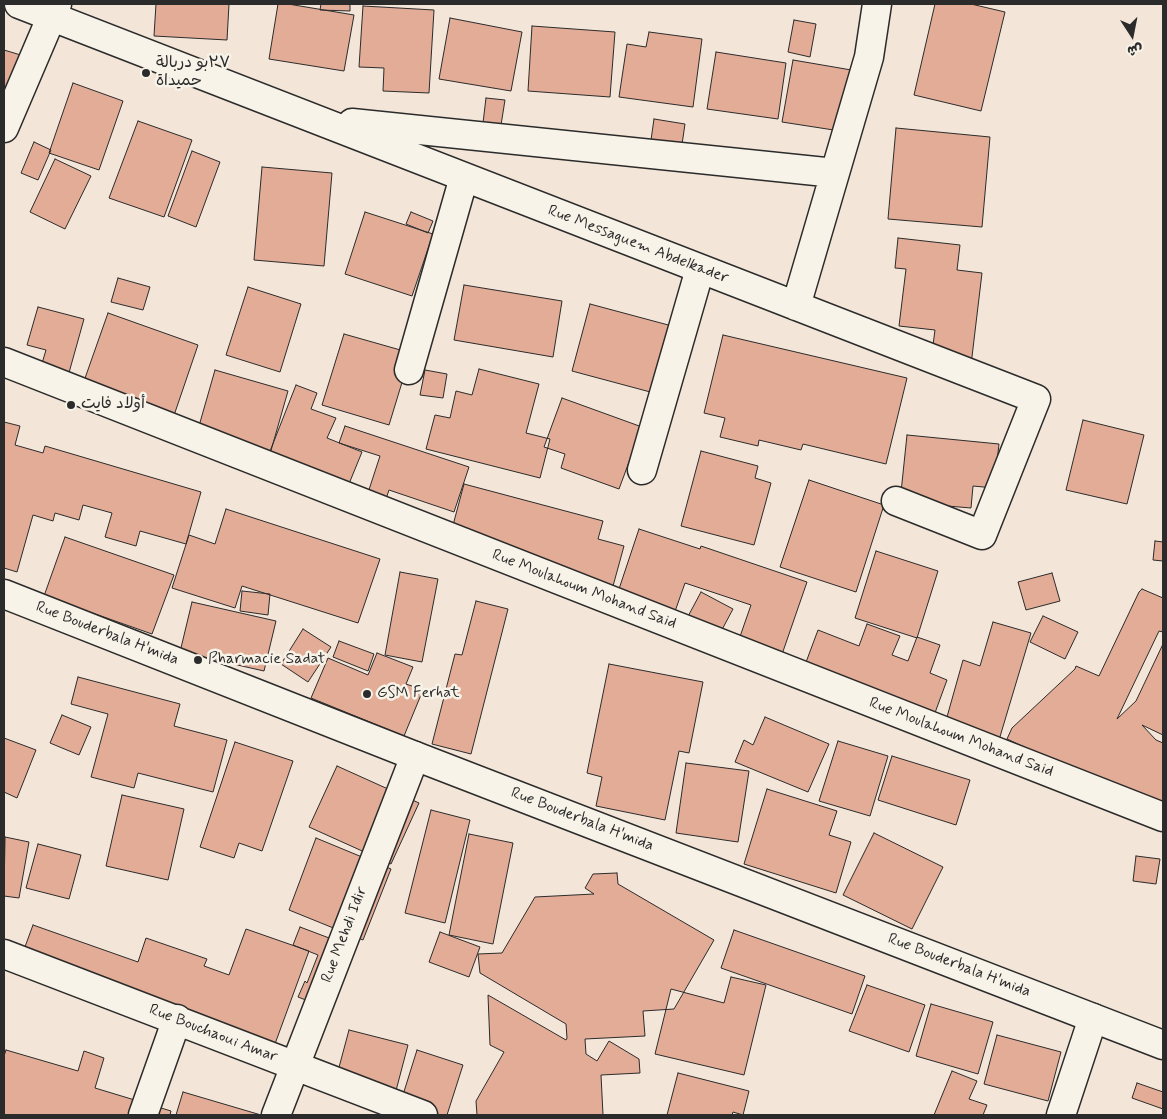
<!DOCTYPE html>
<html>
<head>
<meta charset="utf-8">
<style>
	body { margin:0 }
	#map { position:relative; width:1167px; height:1119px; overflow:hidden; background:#f3e5d8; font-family:Mynerve,"Playpen Sans Arabic",sans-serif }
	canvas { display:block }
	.frame { position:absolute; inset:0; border:5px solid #2b2b2b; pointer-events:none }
	.north { position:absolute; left:1107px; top:10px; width:50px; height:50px; -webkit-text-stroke:4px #f7f3e8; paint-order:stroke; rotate:169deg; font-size:14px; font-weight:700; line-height:20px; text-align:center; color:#2b2b2b }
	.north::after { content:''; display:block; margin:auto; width:18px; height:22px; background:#2b2b2b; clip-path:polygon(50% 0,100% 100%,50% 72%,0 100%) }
</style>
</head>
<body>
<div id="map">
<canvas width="1167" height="1119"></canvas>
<div class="frame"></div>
<div class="north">ش</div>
</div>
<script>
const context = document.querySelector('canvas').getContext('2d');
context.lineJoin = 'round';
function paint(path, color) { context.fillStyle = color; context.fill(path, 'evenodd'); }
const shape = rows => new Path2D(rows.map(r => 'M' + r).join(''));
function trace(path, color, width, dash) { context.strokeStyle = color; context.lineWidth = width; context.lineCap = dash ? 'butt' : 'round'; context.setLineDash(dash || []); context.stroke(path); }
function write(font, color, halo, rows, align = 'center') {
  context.font = font + ' Mynerve,"Playpen Sans Arabic",sans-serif'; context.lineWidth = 5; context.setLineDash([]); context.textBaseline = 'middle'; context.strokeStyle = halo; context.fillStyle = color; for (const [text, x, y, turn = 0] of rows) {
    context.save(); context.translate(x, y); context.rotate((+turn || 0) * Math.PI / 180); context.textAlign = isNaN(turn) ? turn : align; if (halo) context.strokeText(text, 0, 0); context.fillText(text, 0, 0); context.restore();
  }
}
const building = shape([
	[156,4,229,4,227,40,154,36,156,4],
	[278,4,288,4,354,15,344,71,269,59,278,4],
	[321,4,350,4,350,11,320,10,321,4],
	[935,4,971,4,1005,12,981,111,914,95,935,4],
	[363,6,434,10,429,93,383,91,384,68,359,67,363,6],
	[450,18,522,32,511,91,439,79,450,18],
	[794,20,816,24,810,57,788,52,794,20],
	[532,26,615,32,610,97,528,91,532,26],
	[649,32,702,39,693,107,619,97,627,44,646,47,649,32],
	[4,50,24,56,4,108,4,50],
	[716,52,786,63,778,119,707,109,716,52],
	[793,60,863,72,853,133,782,122,793,60],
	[73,83,123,101,99,170,49,153,73,83],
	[486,98,505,100,501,125,483,123,486,98],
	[654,119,685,124,680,158,649,154,654,119],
	[138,121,192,140,164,217,109,198,138,121],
	[896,128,990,137,982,227,888,219,896,128],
	[34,142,51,150,38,180,21,173,34,142],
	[192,151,220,162,196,227,168,216,192,151],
	[55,159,91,176,65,229,30,212,55,159],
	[262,167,332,173,324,266,254,260,262,167],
	[365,212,433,234,412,296,345,274,365,212],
	[411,212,433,221,428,233,406,224,411,212],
	[898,238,960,245,957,270,982,273,971,365,931,360,935,330,899,326,906,269,895,268,898,238],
	[118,278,150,287,143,310,111,302,118,278],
	[464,285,562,301,553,357,454,340,464,285],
	[248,287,301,304,280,372,226,355,248,287],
	[590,304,672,326,654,393,572,371,590,304],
	[38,307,84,319,65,387,37,380,46,350,27,345,38,307],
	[108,313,198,345,169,430,78,398,108,313],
	[344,334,411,353,389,425,322,405,344,334],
	[723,335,907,378,886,464,803,444,801,450,759,440,758,446,720,437,725,418,704,413,723,335],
	[479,369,539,384,526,433,550,439,540,478,426,449,435,415,450,418,456,391,472,395,479,369],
	[215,370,288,391,266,468,193,447,215,370],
	[425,370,447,374,443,398,420,395,425,370],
	[296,385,317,393,311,409,336,418,327,438,362,452,344,496,265,464,296,385],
	[562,398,642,427,619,489,561,468,565,454,544,447,562,398],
	[1083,420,1144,435,1127,504,1066,490,1083,420],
	[4,422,20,426,15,445,43,453,45,446,201,492,186,544,140,531,136,546,105,537,112,513,83,505,79,520,55,513,53,521,33,515,17,572,4,568,4,422],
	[345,426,469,467,454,512,389,490,382,511,364,505,380,456,339,443,345,426],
	[907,435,999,444,994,488,973,486,971,508,900,502,907,435],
	[701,451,758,466,755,478,771,483,754,545,681,526,701,451],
	[809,480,884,505,856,592,780,567,809,480],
	[464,484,603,521,598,539,624,546,610,597,448,544,464,484],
	[226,509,380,559,358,623,242,586,235,608,172,588,189,535,215,544,226,509],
	[639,529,700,549,701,546,807,582,779,663,736,648,751,605,685,583,672,620,615,601,639,529],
	[65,537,174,575,152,634,44,596,65,537],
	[1155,541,1163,542,1163,561,1153,560,1155,541],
	[876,551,938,571,917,638,855,618,876,551],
	[400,572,438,579,422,662,385,655,400,572],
	[1052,573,1060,601,1026,610,1018,582,1052,573],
	[1142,589,1163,598,1163,632,1159,631,1117,719,1136,701,1163,644,1163,735,1142,725,1156,740,1163,743,1163,823,1104,784,1007,739,1012,728,1075,669,1076,666,1099,676,1139,592,1142,589],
	[242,591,270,594,268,615,240,611,242,591],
	[701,592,733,609,717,639,685,622,701,592],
	[476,601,508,609,471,754,432,744,455,654,462,655,476,601],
	[192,602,276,621,264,671,180,652,192,602],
	[1043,616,1078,632,1065,659,1030,642,1043,616],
	[993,622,1031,633,999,740,945,724,963,660,980,666,993,622],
	[867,624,900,636,892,655,908,661,917,637,940,645,930,673,947,680,932,721,802,673,818,630,859,646,867,624],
	[303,629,331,647,308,682,281,664,303,629],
	[339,641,374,654,368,671,333,657,339,641],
	[377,653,413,667,406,684,423,690,404,736,311,698,328,658,368,675,377,653],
	[609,664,703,682,689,753,679,751,665,820,596,806,602,777,587,773,609,664],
	[78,677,180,704,174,726,227,740,213,792,138,773,134,788,91,777,108,714,71,704,78,677],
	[62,715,91,727,79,755,50,743,62,715],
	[765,717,829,744,808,792,735,762,744,740,753,745,765,717],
	[4,738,36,750,17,798,4,792,4,738],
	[838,741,888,756,870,816,819,801,838,741],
	[235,742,293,761,262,851,239,843,234,858,200,847,235,742],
	[892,756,970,780,956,825,878,800,892,756],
	[686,763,749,771,738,842,676,833,686,763],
	[337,766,419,803,391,864,309,827,337,766],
	[767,789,837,811,829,835,851,842,836,893,744,864,767,789],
	[122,795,184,809,168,880,106,866,122,795],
	[431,810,470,820,445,923,405,913,431,810],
	[874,833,943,867,912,929,843,895,874,833],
	[469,834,513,843,493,944,449,935,469,834],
	[5,837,29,842,19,898,4,896,5,837],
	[316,838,391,869,363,940,289,910,316,838],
	[38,844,81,855,69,899,26,888,38,844],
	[1136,856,1160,859,1156,884,1133,881,1136,856],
	[617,873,618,884,714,940,674,1009,643,1011,645,1036,585,1039,586,1054,597,1061,609,1041,639,1059,640,1073,601,1075,603,1115,477,1115,476,1101,504,1052,490,1045,488,995,566,1040,567,1038,566,1024,480,973,478,954,502,953,535,897,594,894,585,888,593,874,617,873],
	[33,925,138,962,146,938,207,959,204,966,229,975,246,929,309,951,268,1063,18,966,33,925],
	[300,927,353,947,329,1009,298,997,305,981,307,983,318,955,293,945,300,927],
	[734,930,865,976,852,1014,721,968,734,930],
	[440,932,480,947,469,977,429,962,440,932],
	[731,977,766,985,744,1075,655,1054,671,989,724,1003,731,977],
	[867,985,925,1005,909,1052,849,1031,867,985],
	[931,1004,993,1022,978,1074,916,1056,931,1004],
	[349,1030,408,1045,393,1102,334,1086,349,1030],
	[997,1035,1061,1052,1048,1101,984,1084,997,1035],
	[6,1050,78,1071,84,1051,104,1058,95,1088,171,1111,170,1115,4,1115,4,1056,6,1050],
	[417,1050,463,1065,447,1115,402,1115,397,1114,417,1050],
	[952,1071,977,1081,969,1099,987,1105,983,1115,934,1115,952,1071],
	[678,1073,749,1091,743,1115,733,1112,732,1115,667,1115,678,1073],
	[1137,1083,1163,1092,1163,1109,1132,1098,1137,1083],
	[183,1092,261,1115,176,1115,183,1092]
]);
const minor = shape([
	[19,4,1036,399,982,535,896,501],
	[352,123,835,173],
	[4,128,57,4],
	[796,306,869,57,877,4],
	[4,362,1163,817],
	[409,370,464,177],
	[642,470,700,269],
	[4,954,423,1115],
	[143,1115,177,1019],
	[276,1115,415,756],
	[1061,1115,1093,1018]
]);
const major = shape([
	[4,594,415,756,1163,1045]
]);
const markers = [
	[146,73,5,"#2b2b2b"],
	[71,405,5,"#2b2b2b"],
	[198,660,5,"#2b2b2b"],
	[367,694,5,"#2b2b2b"]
];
const poiNames = [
	["٣٧بو دربالة",156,64],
	["حميداة",156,82],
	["أولاد فايت",81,405],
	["Pharmacie Sadat",208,660],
	["GSM Ferhat",377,694]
];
const streetNames = [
	["Rue Messaguem Abdelkader",638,245,21],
	["Rue Moulahoum Mohand Said",584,590,21],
	["Rue Bouderbala H'mida",107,634,21],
	["Rue Moulahoum Mohand Said",961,738,21],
	["Rue Bouderbala H'mida",582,820,21],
	["Rue Mehdi Idir",345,935,-69],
	["Rue Bouderbala H'mida",959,966,21],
	["Rue Bouchaoui Amar",213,1034,21]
];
paint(building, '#e2ac97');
trace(building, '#2b2b2b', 1);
trace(minor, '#2b2b2b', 31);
trace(major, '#2b2b2b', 31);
trace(minor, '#f7f3e8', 28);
trace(major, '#f7f3e8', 28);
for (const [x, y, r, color] of markers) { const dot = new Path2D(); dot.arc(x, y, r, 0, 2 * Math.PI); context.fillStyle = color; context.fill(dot); trace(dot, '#f7f3e8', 2); }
write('16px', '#2b2b2b', '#f7f3e8', poiNames, 'left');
write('16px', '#2b2b2b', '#f7f3e8', streetNames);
</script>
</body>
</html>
